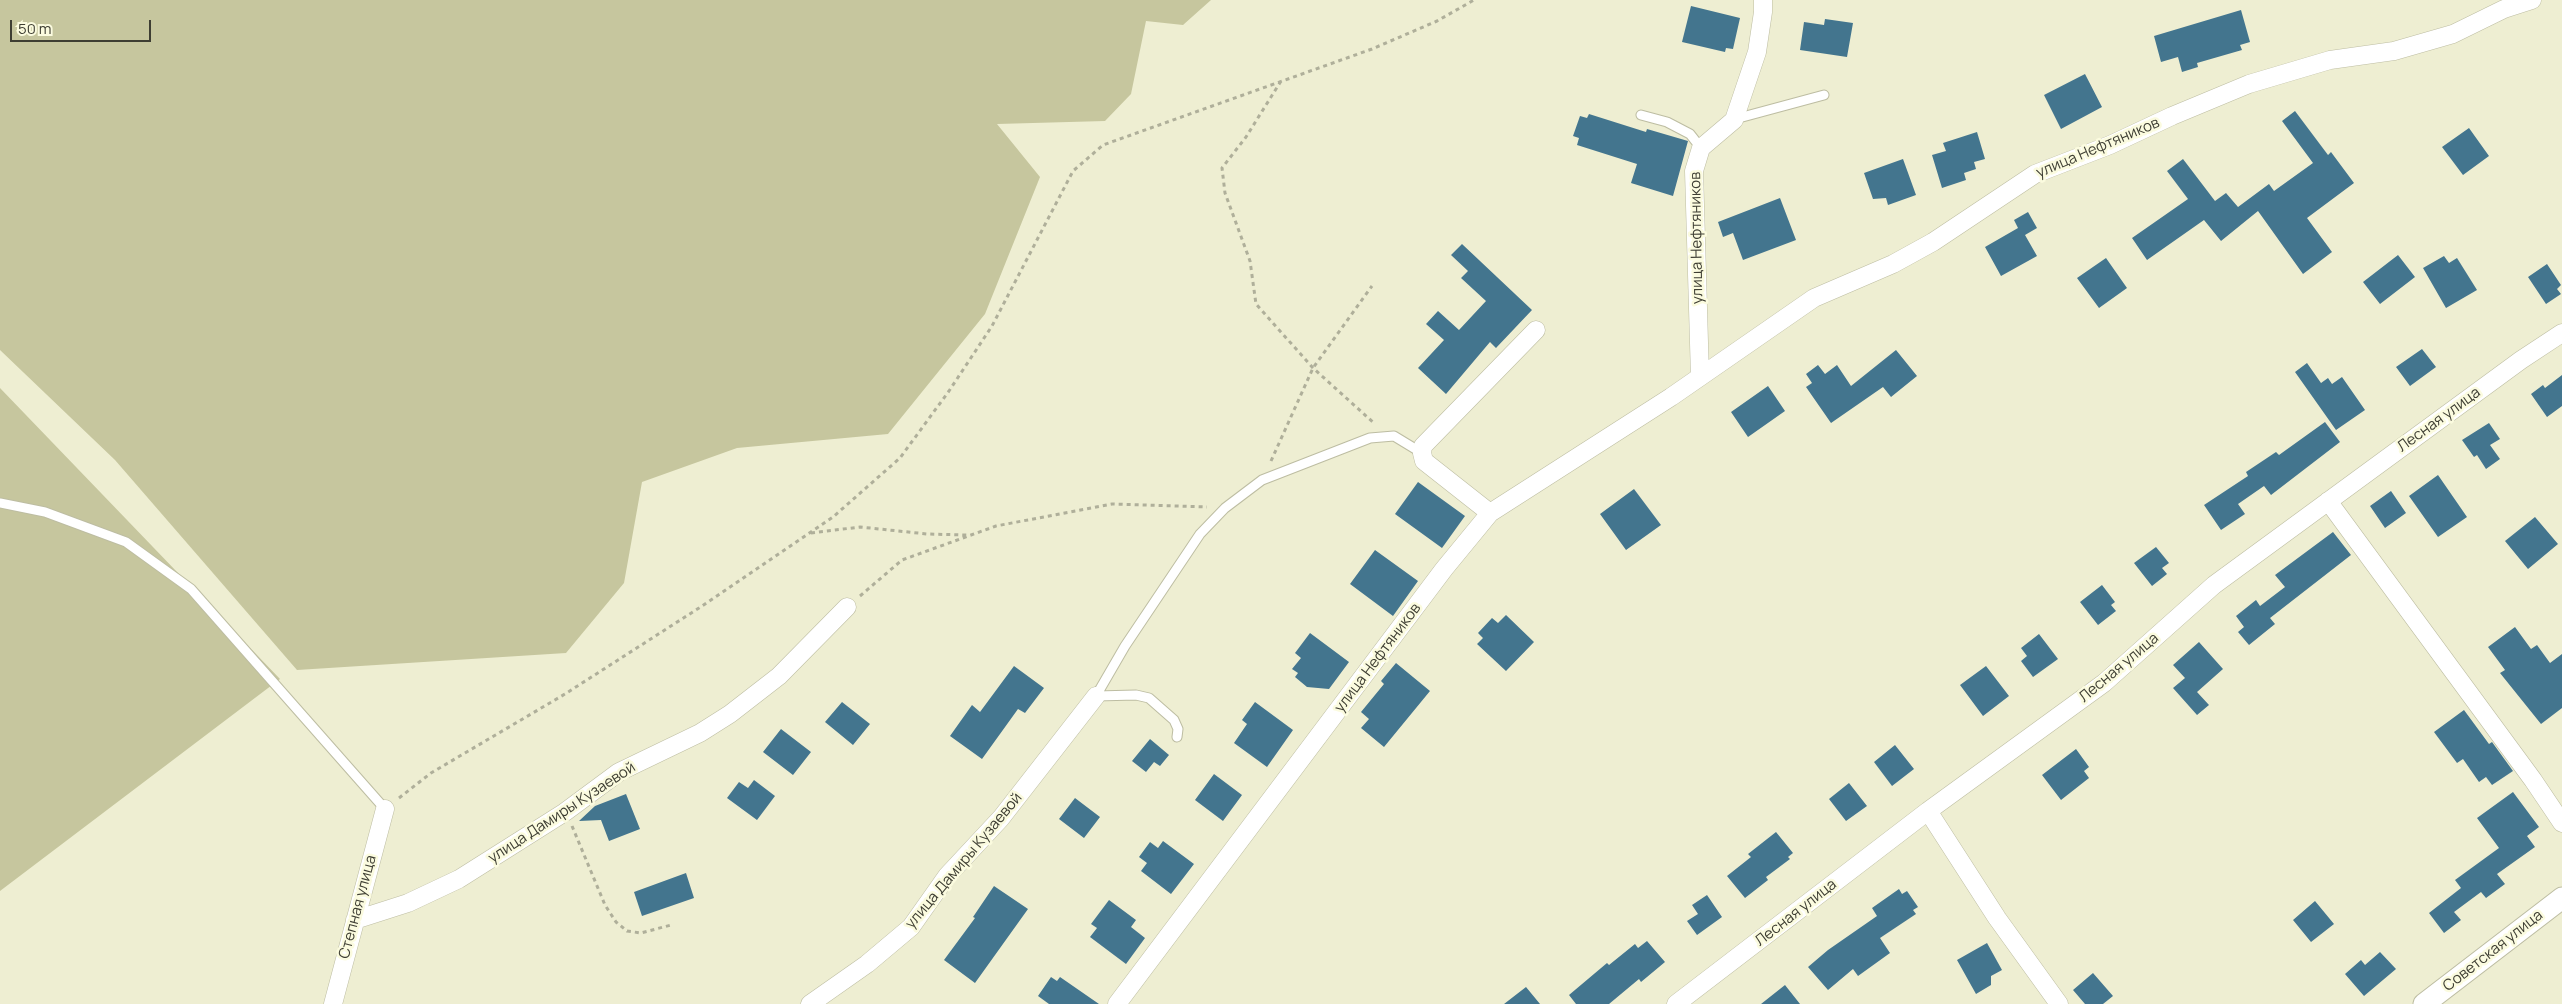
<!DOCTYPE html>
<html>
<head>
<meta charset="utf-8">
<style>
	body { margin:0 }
	#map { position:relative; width:2562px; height:1004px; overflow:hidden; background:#eeeed2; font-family:Manrope,sans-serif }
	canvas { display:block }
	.scale { position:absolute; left:10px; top:20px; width:141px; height:22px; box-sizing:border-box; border:2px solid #3e3e33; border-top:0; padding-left:6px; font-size:15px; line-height:18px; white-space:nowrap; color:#3e3e33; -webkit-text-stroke:4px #fbfbdf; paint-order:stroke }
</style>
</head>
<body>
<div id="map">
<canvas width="2562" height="1004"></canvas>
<div class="scale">50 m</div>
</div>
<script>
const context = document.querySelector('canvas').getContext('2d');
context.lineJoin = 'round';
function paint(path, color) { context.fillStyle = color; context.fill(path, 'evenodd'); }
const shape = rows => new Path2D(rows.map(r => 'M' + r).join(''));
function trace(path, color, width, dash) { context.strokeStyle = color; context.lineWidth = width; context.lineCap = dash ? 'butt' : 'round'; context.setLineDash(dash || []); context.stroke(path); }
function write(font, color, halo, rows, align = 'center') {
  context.font = font + ' Manrope,sans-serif'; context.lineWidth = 5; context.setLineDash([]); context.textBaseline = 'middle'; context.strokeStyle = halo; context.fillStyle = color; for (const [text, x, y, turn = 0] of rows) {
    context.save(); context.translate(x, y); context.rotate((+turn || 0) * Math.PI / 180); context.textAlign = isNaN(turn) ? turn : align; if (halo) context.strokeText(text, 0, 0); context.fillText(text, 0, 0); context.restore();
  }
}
const green = shape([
	[0,0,1211,0,1183,25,1146,21,1131,94,1105,121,997,124,1040,177,985,314,888,434,737,448,642,482,624,583,566,653,297,670,115,460,0,350],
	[0,388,280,679,0,891]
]);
const building = shape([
	[1691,6,1740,18,1733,49,1726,48,1725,52,1682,42],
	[2241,10,2250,42,2240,45,2242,50,2197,63,2198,67,2182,72,2178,57,2161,62,2154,36],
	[1825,19,1853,23,1847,57,1800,50,1804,22,1824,25],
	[2085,74,2102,107,2061,129,2044,95],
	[2295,111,2328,155,2331,152,2354,183,2307,218,2332,252,2303,274,2258,211,2221,241,2204,220,2147,260,2132,238,2188,199,2167,171,2183,159,2215,201,2226,193,2238,207,2269,184,2274,191,2313,163,2282,121],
	[1589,114,1646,132,1647,129,1688,141,1673,196,1631,183,1637,164,1577,145,1579,138,1573,136,1580,116,1587,118],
	[2469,128,2489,156,2463,175,2442,147],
	[1977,132,1985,159,1974,162,1976,169,1964,173,1966,180,1942,188,1932,155,1946,151,1943,143],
	[1903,159,1916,195,1888,205,1886,198,1873,199,1864,173],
	[1780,198,1796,240,1743,260,1733,233,1723,237,1718,222],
	[2028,212,2037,228,2025,235,2037,256,2001,276,1985,247,2018,228,2014,220],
	[1462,244,1532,310,1496,348,1490,342,1446,394,1418,368,1444,340,1426,324,1438,311,1459,330,1486,301,1461,278,1468,271,1451,255],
	[2398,255,2415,277,2380,304,2363,282],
	[2444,256,2449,263,2457,258,2477,290,2446,308,2423,268],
	[2106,258,2127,288,2099,308,2077,278],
	[2547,264,2561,285,2557,289,2561,294,2546,304,2528,277],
	[2422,349,2436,367,2410,386,2396,367],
	[1896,350,1917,376,1891,397,1883,387,1831,423,1806,387,1812,383,1806,374,1818,365,1825,374,1837,365,1851,386],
	[2307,363,2321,383,2328,378,2332,384,2342,377,2365,410,2336,430,2295,372],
	[2562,375,2562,406,2547,417,2531,394,2543,385,2545,388],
	[1768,386,1785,411,1748,437,1731,412],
	[2325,422,2340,442,2271,495,2264,486,2238,504,2245,514,2221,530,2204,505,2248,476,2246,472,2276,452,2279,455],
	[2489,423,2500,439,2490,445,2500,459,2486,469,2477,455,2474,457,2462,440],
	[2438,475,2467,517,2438,537,2409,496],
	[1418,482,1465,516,1442,548,1395,514],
	[1634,489,1661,525,1626,550,1600,514],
	[2391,491,2406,513,2385,528,2370,506],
	[2535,517,2558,544,2528,569,2505,541],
	[2333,532,2351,555,2270,618,2275,624,2249,645,2238,632,2244,627,2236,616,2256,600,2260,606,2285,587,2275,575],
	[2156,547,2169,563,2162,568,2167,574,2152,586,2134,563],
	[1375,550,1418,581,1393,616,1350,584],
	[2102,585,2115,602,2111,605,2116,611,2098,625,2080,602],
	[1506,615,1534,642,1506,671,1477,644,1483,638,1478,633,1492,618,1498,623],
	[2515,627,2531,649,2537,645,2550,663,2562,654,2562,708,2541,724,2500,673,2505,670,2488,647],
	[1310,633,1349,662,1329,689,1307,687,1295,677,1298,673,1292,669,1301,658,1295,653],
	[2039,634,2058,659,2033,677,2021,661,2027,656,2021,648],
	[2199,642,2223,669,2197,692,2209,705,2197,715,2173,688,2185,678,2173,665],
	[1396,663,1430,691,1384,747,1361,728,1369,719,1361,712,1384,684,1381,681],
	[1014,666,1044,688,1025,713,1018,709,982,759,950,736,972,705,980,712],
	[1986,666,2009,696,1983,716,1960,685],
	[842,702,870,724,853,745,825,722],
	[1255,702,1293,730,1267,767,1234,743,1247,724,1242,720],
	[2464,710,2489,744,2492,742,2513,771,2492,785,2486,777,2479,782,2463,759,2457,763,2434,732],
	[781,729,811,752,793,775,763,752],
	[1150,739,1169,755,1160,766,1154,762,1146,772,1132,761],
	[1895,745,1914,769,1892,786,1874,762],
	[2076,749,2089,767,2084,771,2089,778,2061,800,2042,775],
	[1214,774,1242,795,1223,821,1195,800],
	[754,780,775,796,757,820,727,798,739,782,748,788],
	[1849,783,1867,806,1846,821,1829,799],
	[2513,792,2539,827,2527,836,2535,847,2497,874,2505,884,2486,898,2481,892,2454,912,2461,920,2444,933,2429,913,2461,888,2455,880,2499,848,2477,818],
	[626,794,640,829,609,841,601,820,579,821,595,806],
	[1075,798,1100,817,1084,838,1059,819],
	[1776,832,1793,853,1788,857,1790,859,1766,877,1768,880,1745,898,1727,876,1751,857,1748,854],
	[1163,841,1194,864,1171,894,1141,871,1147,863,1139,857,1150,842,1158,848],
	[686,873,694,898,642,916,634,892],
	[994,886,1028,909,975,983,944,960,975,918,973,917],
	[1899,889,1902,894,1907,891,1918,907,1913,910,1916,914,1880,938,1890,953,1858,976,1853,969,1828,990,1808,967,1828,950,1877,916,1872,908],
	[1707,895,1722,917,1697,935,1687,921,1698,914,1692,905],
	[1109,900,1136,920,1131,927,1145,938,1126,964,1090,937,1097,928,1091,924],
	[2315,901,2334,924,2311,942,2293,920],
	[1647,941,1665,962,1641,982,1639,979,1609,1004,1576,1004,1569,995,1607,963,1609,965,1635,944,1638,948],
	[1987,943,2002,970,1991,976,1991,985,1976,994,1957,960],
	[2380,952,2396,969,2364,996,2345,974,2361,960,2365,965],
	[2093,973,2113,996,2103,1004,2085,1004,2073,990],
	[1051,977,1057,981,1060,977,1099,1004,1049,1004,1038,996],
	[1785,985,1800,1004,1761,1004],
	[1526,987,1540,1004,1504,1004]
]);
const path = shape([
	[1281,81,1246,137,1222,168,1225,193,1250,261,1256,304,1313,368,1375,424],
	[1271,461,1313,368,1372,286],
	[811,533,860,527,927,534,967,535],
	[860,596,902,560,996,526,1112,504,1207,507],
	[399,798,431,773,565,694,699,608,833,517,900,458,949,391,992,326,1073,171,1103,145,1372,49,1437,21,1474,0],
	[572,826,605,905,616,922,627,931,641,933,671,925]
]);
const service = shape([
	[1641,115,1667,122,1690,134,1701,148],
	[1735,119,1824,95],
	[0,503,45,512,126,542,191,589,385,809],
	[1096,696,1125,646,1200,534,1225,508,1262,480,1370,438,1394,436,1422,453],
	[1096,696,1136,695,1149,698,1174,720,1178,729,1177,737]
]);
const minor = shape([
	[1700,377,1694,171,1701,148,1734,120,1757,52,1763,12,1763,0],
	[2328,501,2533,780,2562,823],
	[1490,513,1424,461,1422,453,1423,446,1536,330],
	[1928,811,1997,918,2059,1004],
	[355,920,408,903,459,879,565,812,619,772,700,733,730,714,779,676,847,607],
	[333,1004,385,809],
	[810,1004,867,964,911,927,947,876,1001,818,1096,696],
	[1117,1004,1444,569,1490,513,1671,397,1814,298,1893,264,1933,242,2035,174,2110,145,2172,116,2249,84,2330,60,2394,51,2453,34,2504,9,2532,0],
	[1676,1004,1928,811,2104,683,2214,585,2521,360,2562,333]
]);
const tertiary = shape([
	[2424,1004,2562,898]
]);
const streetNames = [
	["улица Нефтяников",2098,148,-23],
	["улица Нефтяников",1697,238,-91],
	["Лесная улица",2439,420,-36],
	["улица Нефтяников",1378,658,-53],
	["Лесная улица",2119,668,-40],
	["улица Дамиры Кузаевой",562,813,-33],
	["улица Дамиры Кузаевой",964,861,-50],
	["Степная улица",358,907,-75],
	["Лесная улица",1796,913,-38],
	["Советская улица",2493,951,-38]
];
paint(green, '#c6c69e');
paint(building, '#43758e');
trace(service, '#bdbda2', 11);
trace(minor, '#bdbda2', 19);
trace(tertiary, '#bdbda2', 23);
trace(path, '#afaf9a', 3, [4, 4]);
trace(service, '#fff', 9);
trace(minor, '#fff', 18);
trace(tertiary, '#fff', 21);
write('15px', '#3e3e33', '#fbfbdf', streetNames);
</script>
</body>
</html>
